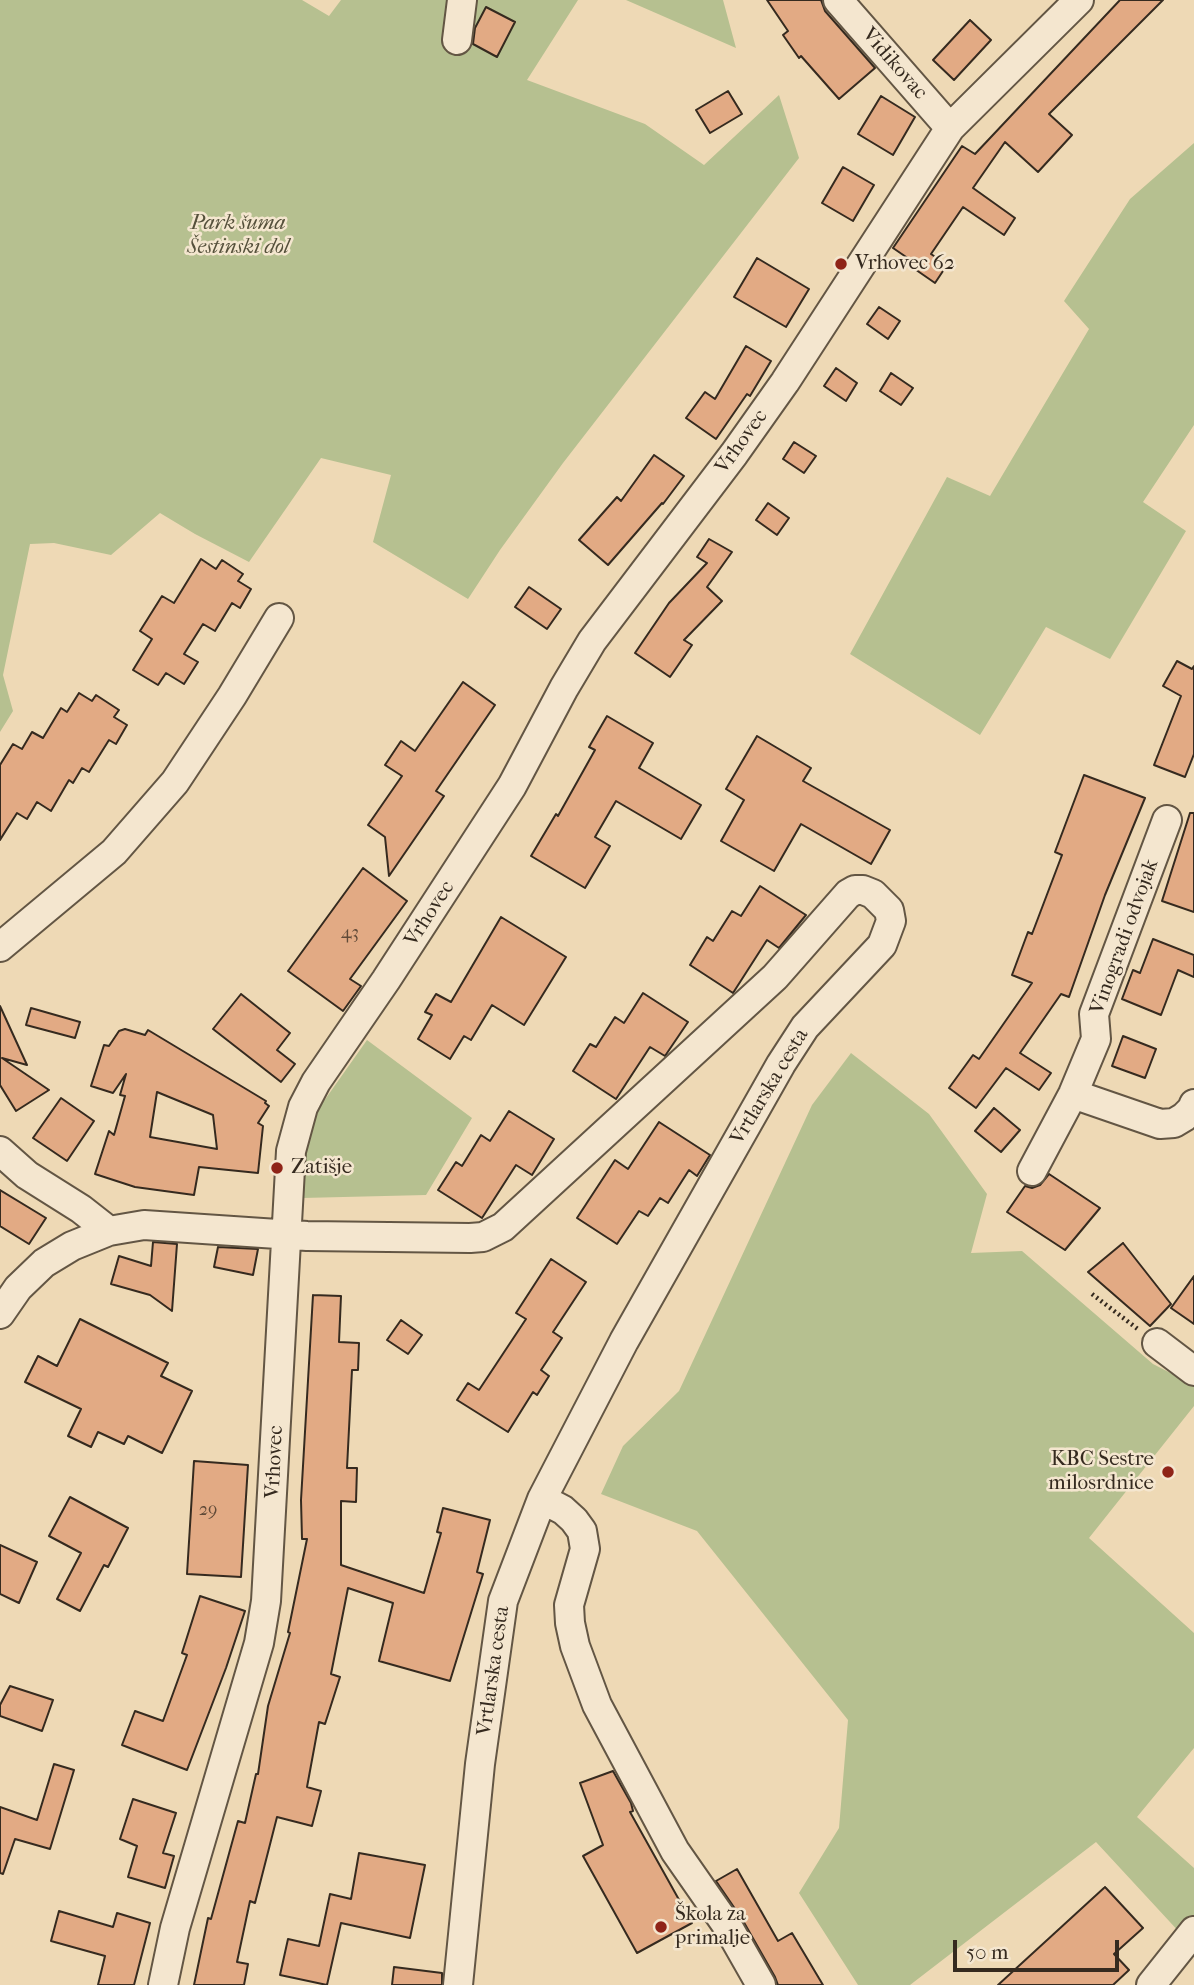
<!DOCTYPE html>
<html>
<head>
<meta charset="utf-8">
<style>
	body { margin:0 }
	#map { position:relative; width:1194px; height:1985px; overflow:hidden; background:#eed9b5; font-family:"IM FELL French Canon",serif }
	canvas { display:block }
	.scale { position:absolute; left:953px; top:1940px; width:166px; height:32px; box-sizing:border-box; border:4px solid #352a1f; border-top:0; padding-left:9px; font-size:21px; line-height:24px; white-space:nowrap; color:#352a1f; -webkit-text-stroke:5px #f4e6cf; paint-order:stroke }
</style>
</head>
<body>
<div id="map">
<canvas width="1194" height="1985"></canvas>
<div class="scale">50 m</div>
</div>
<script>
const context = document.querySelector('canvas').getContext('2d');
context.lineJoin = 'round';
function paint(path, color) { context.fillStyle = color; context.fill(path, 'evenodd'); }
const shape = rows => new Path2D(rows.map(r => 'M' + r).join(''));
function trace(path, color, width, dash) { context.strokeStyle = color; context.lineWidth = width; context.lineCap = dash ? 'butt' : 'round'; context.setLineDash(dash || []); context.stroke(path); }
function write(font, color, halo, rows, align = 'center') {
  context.font = font + ' "IM FELL French Canon",serif'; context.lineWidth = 5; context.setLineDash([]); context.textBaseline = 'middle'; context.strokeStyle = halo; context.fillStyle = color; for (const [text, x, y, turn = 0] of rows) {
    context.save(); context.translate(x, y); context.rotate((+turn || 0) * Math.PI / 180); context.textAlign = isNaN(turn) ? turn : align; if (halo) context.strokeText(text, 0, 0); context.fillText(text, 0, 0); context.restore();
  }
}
const green = shape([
	[0,0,302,0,329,16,341,0,578,0,527,80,645,124,704,165,779,95,799,158,563,463,500,550,468,599,373,542,391,475,321,458,249,562,195,534,160,513,111,555,54,543,30,544,3,675,13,711,0,732],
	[626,0,723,0,736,48],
	[1194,143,1194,425,1143,502,1186,531,1110,659,1046,627,980,735,850,654,947,477,990,496,1089,329,1064,301,1130,199],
	[367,1040,472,1118,426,1195,302,1198,305,1148,319,1108],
	[851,1053,929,1114,987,1194,971,1253,1022,1251,1153,1364,1194,1385,1194,1406,1089,1538,1194,1633,1194,1748,1137,1817,1194,1868,1194,1948,1096,1842,910,1985,858,1985,799,1893,839,1828,848,1720,697,1531,601,1494,623,1446,679,1391,812,1105]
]);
const building = shape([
	[767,0,821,0,825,11,875,68,839,99,801,56,799,58,783,35,788,31,767,0],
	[1120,0,1163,0,1049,114,1072,135,1038,172,1005,142,973,188,1015,218,1004,235,963,207,931,254,947,265,935,283,909,265,912,261,893,248,962,146,975,154,1120,0],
	[486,7,515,22,497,57,473,44,475,28,486,7],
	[970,20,991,40,954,80,933,60,970,20],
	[728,91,742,114,710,133,696,110,728,91],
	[881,96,915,117,893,155,858,134,881,96],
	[843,167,874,185,853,221,822,203,843,167],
	[757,258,809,289,786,327,734,297,757,258],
	[879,307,900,321,888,339,867,324,879,307],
	[746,346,771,361,750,396,747,394,716,439,686,418,705,392,715,399,746,346],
	[836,368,857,383,846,401,824,386,836,368],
	[891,373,913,388,901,405,880,391,891,373],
	[794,442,816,456,804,473,783,459,794,442],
	[654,455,684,476,663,504,662,503,608,565,579,540,617,497,621,501,654,455],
	[768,503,789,518,777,535,756,520,768,503],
	[709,539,732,552,707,587,722,601,684,640,692,645,670,677,635,653,669,603,707,563,697,557,709,539],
	[201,559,216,569,222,560,243,574,238,581,251,589,240,608,232,603,215,631,203,624,184,654,198,662,184,684,166,673,158,685,133,670,152,639,140,631,162,596,174,603,201,559],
	[529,587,561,609,547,629,515,607,529,587],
	[1177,661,1192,669,1194,666,1194,754,1185,777,1154,765,1181,696,1163,686,1177,661],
	[463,682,495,705,436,791,444,796,389,876,385,837,368,825,402,776,385,765,401,741,415,751,463,682],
	[79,693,92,701,96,695,119,710,114,717,127,725,116,744,109,740,89,772,82,768,73,783,69,780,51,811,37,802,27,819,17,813,0,840,0,765,13,744,22,749,32,732,43,738,61,708,67,712,79,693],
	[607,716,653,743,639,768,701,805,681,839,616,801,595,837,610,846,585,888,531,856,556,814,558,816,595,750,589,747,607,716],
	[757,736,811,768,803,781,890,830,871,864,801,824,774,871,721,841,744,800,726,789,757,736],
	[1084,775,1145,798,1105,895,1069,997,1061,994,1020,1053,1051,1073,1039,1090,1006,1068,976,1108,949,1088,973,1055,979,1059,1032,983,1012,975,1028,932,1032,934,1062,855,1055,852,1084,775],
	[1190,813,1194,813,1194,912,1162,901,1190,813],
	[363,868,407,901,350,979,361,986,343,1011,288,971,363,868],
	[760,886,806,915,779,948,767,940,733,993,690,965,707,937,713,941,732,911,741,916,760,886],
	[501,917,566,957,524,1025,492,1005,471,1040,464,1036,450,1059,418,1039,432,1015,425,1012,436,994,451,1002,501,917],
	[1153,939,1194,955,1194,977,1178,970,1161,1015,1122,999,1133,970,1140,973,1153,939],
	[643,993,688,1022,665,1056,650,1047,616,1099,573,1071,590,1044,596,1047,615,1017,624,1023,643,993],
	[241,994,290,1033,277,1050,295,1064,281,1082,213,1029,241,994],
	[0,1006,27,1065,2,1058,49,1090,16,1111,0,1085,0,1006],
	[31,1008,80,1022,75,1038,26,1025,31,1008],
	[125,1029,145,1035,148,1030,266,1101,265,1103,269,1106,258,1123,263,1126,258,1173,199,1167,194,1195,135,1187,95,1174,109,1131,114,1135,125,1096,120,1095,126,1074,113,1093,91,1086,104,1045,109,1046,119,1031,125,1029],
	[157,1092,213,1115,217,1149,150,1137,157,1092],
	[1123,1036,1156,1049,1145,1078,1112,1066,1123,1036],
	[61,1098,94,1121,67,1161,33,1138,61,1098],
	[994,1108,1020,1130,1001,1152,975,1131,994,1108],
	[509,1111,554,1139,532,1175,516,1165,482,1218,438,1190,456,1162,462,1166,481,1135,490,1141,509,1111],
	[659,1122,710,1155,697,1176,689,1170,668,1203,660,1198,648,1216,639,1211,617,1244,577,1218,615,1160,628,1169,659,1122],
	[1049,1174,1100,1208,1065,1250,1007,1212,1025,1186,1032,1188,1040,1185,1049,1174],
	[0,1190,46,1218,29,1244,0,1226,0,1190],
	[153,1242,177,1244,172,1311,150,1295,111,1284,119,1256,151,1266,153,1242],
	[1123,1243,1171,1304,1150,1326,1088,1272,1123,1243],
	[218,1247,258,1249,253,1275,214,1267,218,1247],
	[551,1259,586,1282,553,1332,562,1338,541,1370,549,1376,537,1395,533,1392,508,1432,457,1400,468,1383,479,1390,526,1319,516,1313,551,1259],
	[1194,1276,1194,1324,1171,1308,1194,1276],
	[313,1295,341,1296,339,1342,359,1343,358,1370,352,1370,347,1468,357,1468,356,1502,341,1501,341,1565,424,1593,441,1533,437,1532,443,1508,490,1520,477,1572,483,1574,450,1681,379,1661,393,1603,348,1588,331,1674,340,1677,325,1724,319,1722,307,1787,321,1791,312,1826,277,1817,255,1903,250,1901,237,1962,248,1964,244,1985,194,1985,208,1918,211,1919,238,1821,245,1823,256,1774,258,1774,268,1706,290,1633,288,1632,307,1539,302,1539,301,1500,313,1295],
	[80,1319,168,1363,161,1376,192,1391,162,1453,128,1436,124,1444,98,1432,91,1447,68,1436,81,1409,25,1382,38,1356,57,1366,80,1319],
	[401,1320,422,1335,408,1354,387,1340,401,1320],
	[194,1461,248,1465,241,1577,187,1574,194,1461],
	[70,1497,128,1528,108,1567,104,1565,80,1611,57,1599,81,1553,49,1536,70,1497],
	[0,1545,37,1562,19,1603,0,1594,0,1545],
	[200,1596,245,1611,226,1668,187,1770,122,1745,135,1711,163,1721,187,1655,182,1653,200,1596],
	[10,1686,53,1700,42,1731,0,1716,0,1705,10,1686],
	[54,1764,74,1770,50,1849,15,1839,3,1874,0,1873,0,1807,37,1820,54,1764],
	[613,1771,631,1803,633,1811,630,1812,692,1923,637,1953,583,1856,603,1845,580,1783,613,1771],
	[133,1799,176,1813,163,1853,174,1856,165,1888,128,1877,137,1846,120,1839,133,1799],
	[359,1853,425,1865,410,1938,341,1923,327,1985,280,1975,288,1939,319,1946,330,1894,351,1899,359,1853],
	[737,1869,778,1941,792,1933,823,1985,778,1985,775,1977,742,1919,716,1881,737,1869],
	[1105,1887,1143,1928,1114,1954,1129,1970,1113,1985,998,1985,1105,1887],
	[59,1911,113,1927,117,1913,150,1923,134,1985,98,1985,105,1956,51,1941,59,1911],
	[394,1967,442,1973,442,1985,392,1985,394,1967]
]);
const path = shape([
	[1092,1294,1139,1330]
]);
const minor = shape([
	[838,0,950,128],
	[457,40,462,0],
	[0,947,114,852,175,782,232,696,279,618],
	[1073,1094,1160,1124,1174,1123,1184,1117,1192,1109,1194,1104],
	[0,1151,27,1175,81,1209,109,1231],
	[1032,1171,1073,1094,1096,1039,1094,1014,1167,820],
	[0,1314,18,1288,44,1263,72,1246,109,1231,144,1225,307,1236,470,1238,483,1237,503,1227,775,977,848,894,855,890,863,890,873,894,889,910,891,921,882,945,805,1027,781,1064,624,1341,542,1499,503,1601,480,1764,458,1985],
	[1157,1343,1194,1371],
	[542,1499,563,1510,574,1520,582,1531,585,1549,569,1605,570,1623,575,1646,597,1705,675,1851,728,1927,761,1985],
	[163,1985,175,1928,259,1643,266,1601,291,1151,303,1107,316,1082,386,980,512,786,564,688,592,641,734,454,785,382,950,128,1079,0],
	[1151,1985,1194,1931]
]);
const markers = [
	[841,264,7,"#8f2418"],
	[277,1168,7,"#8f2418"],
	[1168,1472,7,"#8f2418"],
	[661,1927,7,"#8f2418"]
];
const numberNames = [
	["43",350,934],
	["29",208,1511]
];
const streetNames = [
	["Vidikovac",894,64,49],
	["Vrhovec",742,442,-54],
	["Vrhovec",430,914,-57],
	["Vinogradi odvojak",1125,937,-70],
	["Vrtlarska cesta",770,1087,-59],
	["Vrhovec",275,1462,-87],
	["Vrtlarska cesta",494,1671,-82]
];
const parkNames = [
	["Park šuma",238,224],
	["Šestinski dol",238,248]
];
const poiNames = [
	["Vrhovec 62",855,264],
	["Zatišje",291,1168],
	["KBC Sestre",1154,1460,"right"],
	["milosrdnice",1154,1484,"right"],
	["Škola za",675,1915],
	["primalje",675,1939]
];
paint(green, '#b6c090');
paint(building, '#e2aa84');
trace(building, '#352a1f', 2);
trace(minor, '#635644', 32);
trace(path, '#352a1f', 4.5, [2, 3.5]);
trace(minor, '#f4e6cf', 28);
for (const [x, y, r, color] of markers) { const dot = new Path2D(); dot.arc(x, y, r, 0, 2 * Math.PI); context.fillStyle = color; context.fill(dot); trace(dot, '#f4e6cf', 2.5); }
write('18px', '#604a38', null, numberNames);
write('21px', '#352a1f', '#f4e6cf', streetNames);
write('italic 21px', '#55503b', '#f4e6cf', parkNames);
write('21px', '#352a1f', '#f4e6cf', poiNames, 'left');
</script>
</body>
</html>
